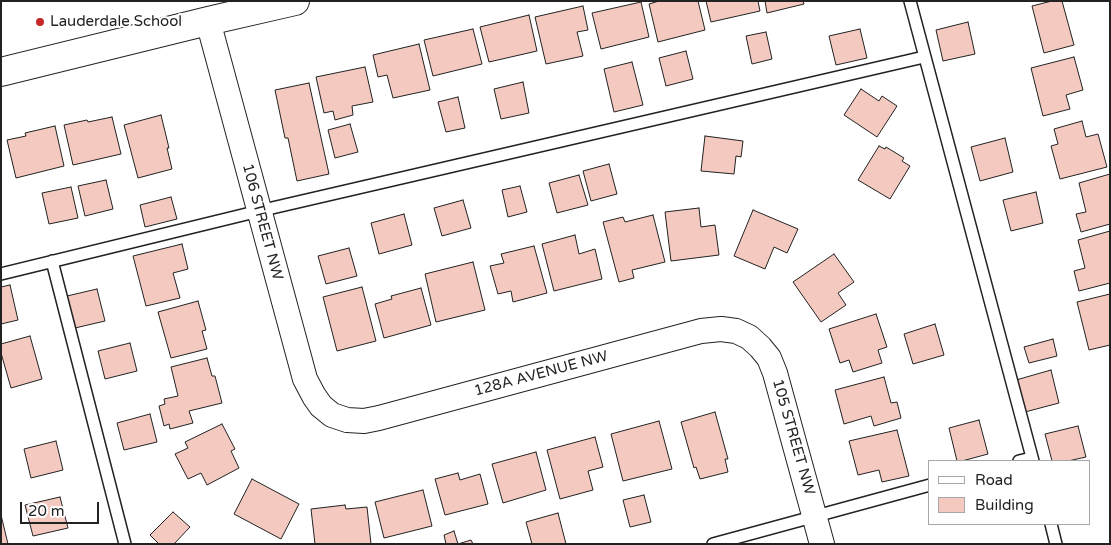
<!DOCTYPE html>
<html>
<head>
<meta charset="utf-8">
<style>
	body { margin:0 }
	#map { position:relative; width:1111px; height:545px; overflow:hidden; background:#fff; font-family:"Varela Round",sans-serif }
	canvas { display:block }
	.frame { position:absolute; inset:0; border:2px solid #222; pointer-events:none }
	.legend { position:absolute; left:928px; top:460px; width:162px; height:65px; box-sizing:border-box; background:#fff; border:1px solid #a7a7a7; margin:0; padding:6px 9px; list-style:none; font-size:15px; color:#222 }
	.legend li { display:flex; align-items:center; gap:10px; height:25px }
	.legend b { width:25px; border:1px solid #a7a7a7 }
	.scale { position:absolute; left:20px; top:502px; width:79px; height:22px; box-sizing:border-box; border:2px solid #222; border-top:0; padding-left:6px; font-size:15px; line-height:18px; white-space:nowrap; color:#222; -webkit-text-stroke:4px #fff; paint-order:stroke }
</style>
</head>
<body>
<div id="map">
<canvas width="1111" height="545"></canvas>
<div class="frame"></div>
<ul class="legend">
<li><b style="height:6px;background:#fff"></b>Road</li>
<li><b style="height:14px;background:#f3c9c0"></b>Building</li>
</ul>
<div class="scale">20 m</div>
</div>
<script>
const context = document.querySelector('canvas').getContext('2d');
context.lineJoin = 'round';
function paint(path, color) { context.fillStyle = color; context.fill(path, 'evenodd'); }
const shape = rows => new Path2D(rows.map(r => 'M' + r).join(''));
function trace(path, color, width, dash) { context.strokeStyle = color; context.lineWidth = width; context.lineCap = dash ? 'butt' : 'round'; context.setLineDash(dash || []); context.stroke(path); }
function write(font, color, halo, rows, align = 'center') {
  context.font = font + ' "Varela Round",sans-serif'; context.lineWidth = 4; context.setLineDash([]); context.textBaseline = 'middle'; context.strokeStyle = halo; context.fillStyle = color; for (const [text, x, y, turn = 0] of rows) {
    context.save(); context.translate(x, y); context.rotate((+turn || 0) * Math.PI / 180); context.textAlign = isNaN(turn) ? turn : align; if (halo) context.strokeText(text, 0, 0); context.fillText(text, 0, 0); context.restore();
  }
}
const building = shape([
	[659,1,698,1,705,30,658,42,649,4,659,1],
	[706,1,758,1,760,11,711,22,706,1],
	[765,1,803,1,804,4,767,13,765,1],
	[1052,1,1062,1,1074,45,1044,53,1032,6,1052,1],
	[641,2,649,37,601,49,592,13,641,2],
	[583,6,588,30,577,32,583,56,546,64,535,17,583,6],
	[529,15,537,51,489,62,480,27,529,15],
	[968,22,975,54,943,61,936,30,968,22],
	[473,29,482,64,433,76,424,40,473,29],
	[860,29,867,58,836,65,829,36,860,29],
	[766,32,772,59,752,64,746,36,766,32],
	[419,44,430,90,393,98,387,75,378,77,373,55,419,44],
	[686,51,693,79,666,86,659,58,686,51],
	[1074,57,1083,90,1066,95,1070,109,1043,116,1031,68,1074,57],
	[632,62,643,105,614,112,604,69,632,62],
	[365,67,373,102,352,106,353,115,335,120,333,111,324,113,316,77,365,67],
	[523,82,529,113,501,119,494,89,523,82],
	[309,83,329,174,297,181,288,138,285,138,275,90,309,83],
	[861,89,879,101,882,96,897,106,877,137,844,115,861,89],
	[458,97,465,128,446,132,438,102,458,97],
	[161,115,169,148,167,148,172,169,138,178,124,125,161,115],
	[112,117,121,154,73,165,64,125,87,120,88,122,112,117],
	[1082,121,1086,137,1098,134,1107,167,1060,179,1051,146,1058,144,1054,129,1082,121],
	[350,124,358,152,335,158,328,130,350,124],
	[55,126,64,166,16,178,7,140,26,136,25,133,55,126],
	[705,136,743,141,741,157,736,156,734,174,701,171,705,136],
	[1005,138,1013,172,980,181,971,147,1005,138],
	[879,146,885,149,886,147,904,158,902,161,910,166,890,199,858,180,879,146],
	[609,164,617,194,591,201,583,171,609,164],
	[1110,174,1110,224,1081,232,1076,214,1086,212,1079,183,1110,174],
	[579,175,588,205,557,213,549,183,579,175],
	[106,180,113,209,85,216,78,186,106,180],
	[520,186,527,212,508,217,502,190,520,186],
	[71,187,78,218,49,224,42,193,71,187],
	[1036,192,1043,223,1011,231,1003,200,1036,192],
	[171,197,177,219,145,227,140,205,171,197],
	[463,200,471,228,442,236,434,208,463,200],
	[699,208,701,227,715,225,719,255,671,261,665,212,699,208],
	[753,210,798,229,787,253,774,247,765,269,734,256,753,210],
	[404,214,412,245,379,254,371,223,404,214],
	[653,215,665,262,632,270,634,278,619,282,603,222,623,217,625,222,653,215],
	[1110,231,1110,283,1079,291,1074,271,1085,268,1078,240,1110,231],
	[575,235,579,254,595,249,602,279,554,291,542,244,575,235],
	[182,244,188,269,173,273,180,298,146,306,133,256,182,244],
	[534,246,547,293,513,302,511,291,498,294,490,266,504,263,501,254,534,246],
	[349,248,357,276,326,284,318,256,349,248],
	[834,254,854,282,838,293,846,305,821,322,793,282,834,254],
	[473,262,485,310,436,322,425,274,473,262],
	[10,285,18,320,1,324,1,287,10,285],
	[362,287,376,341,337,351,323,297,362,287],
	[421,288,431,325,384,338,375,304,392,299,391,296,421,288],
	[97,289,105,321,75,328,67,296,97,289],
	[1110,294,1110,345,1089,350,1077,302,1110,294],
	[198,301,206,330,202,331,207,349,171,358,158,312,198,301],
	[876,314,887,347,878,350,882,363,853,372,849,360,840,363,829,329,876,314],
	[935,324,944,355,913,364,904,334,935,324],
	[30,336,42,379,11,388,1,353,1,344,30,336],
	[1053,339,1057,356,1029,363,1024,347,1053,339],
	[130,343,137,371,105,379,98,351,130,343],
	[207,358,212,376,215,376,222,403,189,411,193,423,170,429,169,424,164,426,159,406,165,404,164,399,178,396,171,367,207,358],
	[1051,370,1059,403,1025,412,1016,380,1051,370],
	[884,377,891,403,897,402,901,418,874,426,871,416,844,424,835,390,884,377],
	[715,412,728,459,725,459,728,472,700,479,696,467,694,468,681,422,715,412],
	[150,414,157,442,124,450,117,423,150,414],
	[979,420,988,454,962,461,957,461,949,428,979,420],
	[659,421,672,469,623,481,611,434,659,421],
	[222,424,235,449,231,451,239,468,207,485,201,473,188,479,175,454,188,448,185,442,222,424],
	[1078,426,1086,457,1068,461,1052,461,1045,434,1078,426],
	[897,430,909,476,882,482,879,470,858,475,849,441,897,430],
	[595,437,603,467,588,471,593,490,560,499,547,450,595,437],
	[56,441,63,470,31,478,24,449,56,441],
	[536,452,546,490,503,503,492,464,536,452],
	[458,473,460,480,480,474,488,504,445,515,435,479,458,473],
	[252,479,299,504,281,539,234,514,252,479],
	[423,490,432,526,384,538,375,502,423,490],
	[644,495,651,522,630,527,623,500,644,495],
	[60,497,68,528,33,536,25,505,60,497],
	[345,505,346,509,367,507,371,544,315,544,311,509,345,505],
	[173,512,190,527,174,544,159,544,150,535,173,512],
	[558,513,566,544,532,544,526,522,558,513],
	[1,515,8,544,1,544,1,515],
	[454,531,458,544,471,540,473,544,446,544,444,535,454,531]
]);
const service = shape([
	[910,1,1033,461],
	[52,261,125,544],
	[1,274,259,211,924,57],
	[1019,461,1032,458],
	[1051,524,1056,544],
	[713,544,930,485]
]);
const minor = shape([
	[208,21,305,379,314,396,321,406,332,415,347,420,364,421,379,418,701,331,721,329,736,331,749,337,760,347,769,358,775,373,822,544]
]);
const tertiary = shape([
	[1,72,208,21,295,1]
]);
const markers = [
	[40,22,5,"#c62828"]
];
const poiNames = [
	["Lauderdale School",50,22]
];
const streetNames = [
	["106 STREET NW",262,222,75],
	["128A AVENUE NW",541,374,-15],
	["105 STREET NW",793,437,74]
];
paint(building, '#f3c9c0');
trace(building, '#222', 1);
trace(service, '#222', 14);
trace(minor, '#222', 26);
trace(tertiary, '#222', 30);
trace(service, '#fff', 11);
trace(minor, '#fff', 24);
trace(tertiary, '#fff', 28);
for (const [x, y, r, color] of markers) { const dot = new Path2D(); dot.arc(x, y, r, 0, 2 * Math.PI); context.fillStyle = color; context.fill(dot); trace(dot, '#fff', 2); }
write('15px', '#222', '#fff', poiNames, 'left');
write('15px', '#222', '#fff', streetNames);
</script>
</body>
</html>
